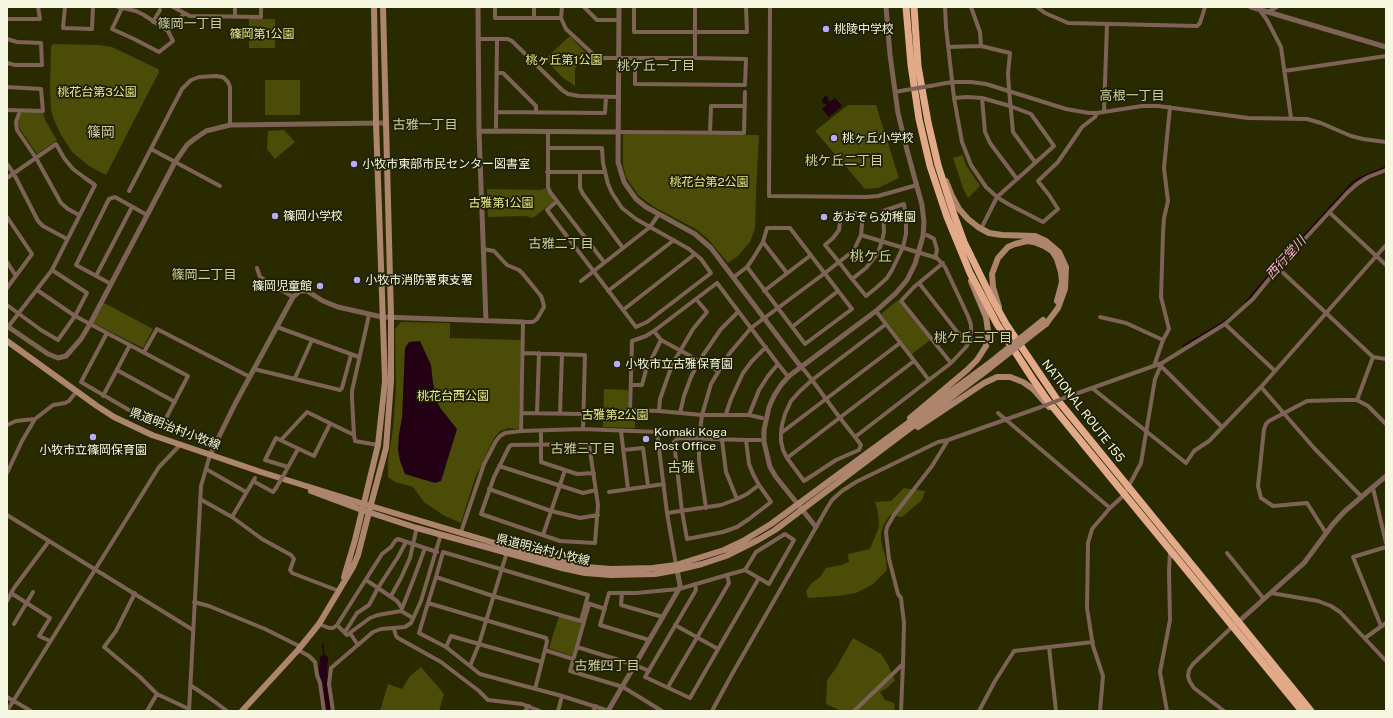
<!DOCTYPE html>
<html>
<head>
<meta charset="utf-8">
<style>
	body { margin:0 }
	#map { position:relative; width:1393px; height:718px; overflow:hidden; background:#292a00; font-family:"Public Sans",sans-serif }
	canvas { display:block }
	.frame { position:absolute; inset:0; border:8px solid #f5f7e0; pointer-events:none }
</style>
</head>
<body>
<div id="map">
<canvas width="1393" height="718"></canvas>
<div class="frame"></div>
</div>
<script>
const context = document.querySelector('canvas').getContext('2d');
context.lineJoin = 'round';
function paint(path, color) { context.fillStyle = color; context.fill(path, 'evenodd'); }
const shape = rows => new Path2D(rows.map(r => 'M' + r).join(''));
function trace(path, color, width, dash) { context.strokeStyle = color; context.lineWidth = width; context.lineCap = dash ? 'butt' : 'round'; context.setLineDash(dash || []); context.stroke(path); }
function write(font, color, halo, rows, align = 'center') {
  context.font = font + ' "Public Sans","Noto Sans JP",sans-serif'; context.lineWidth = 3.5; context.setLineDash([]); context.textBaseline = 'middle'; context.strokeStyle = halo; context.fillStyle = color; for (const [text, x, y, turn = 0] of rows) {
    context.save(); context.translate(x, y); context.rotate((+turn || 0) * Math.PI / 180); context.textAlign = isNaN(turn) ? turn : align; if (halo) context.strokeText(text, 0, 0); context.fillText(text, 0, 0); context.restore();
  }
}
const green = shape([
	[249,19,275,19,275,48,249,48],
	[570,36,588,55,575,68,575,86,562,77,545,59],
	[53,44,99,45,112,47,158,69,159,72,106,175,89,166,72,152,60,133,54,120,51,110,50,88,51,46],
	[265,80,300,80,300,115,265,115],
	[848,105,876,105,899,178,878,188,865,189,815,131],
	[22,112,43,112,45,120,57,140,37,154,20,129,18,123],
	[284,130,295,142,275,159,267,149,268,131],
	[623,134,759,135,756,193,755,229,750,242,738,256,728,263,708,239,696,229,654,207,638,195,626,177,623,165],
	[963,155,966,165,980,186,968,198,963,188,953,158],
	[546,188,554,200,553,202,533,218,525,216,488,217,487,189,541,190],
	[898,300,930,340,912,354,882,315,882,313],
	[104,303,153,329,143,348,93,323],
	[401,322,450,323,450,338,521,340,519,427,517,429,509,428,500,431,494,438,475,478,461,523,443,515,424,502,413,487,395,482,388,477,388,461,393,429,396,389,395,329],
	[604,389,628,390,628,413,635,413,635,428,603,427],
	[904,488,925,491,922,500,902,517,890,515,883,526,881,533,881,541,886,559,887,570,873,584,856,593,839,596,808,598,806,591,812,583,820,577,826,568,842,565,849,562,848,554,870,549,879,527,878,513,875,502,891,501],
	[559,616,582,623,572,656,549,648],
	[853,638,881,654,888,665,895,680,887,688,880,692,885,700,894,703,895,711,841,711,826,704,827,680,836,668],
	[421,667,444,694,439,711,380,711,388,684,402,689,410,676]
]);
const water = shape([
	[825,96,828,97,829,102,835,98,842,106,829,117,822,109,827,105,823,103,822,100],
	[420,341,431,365,433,383,437,402,441,409,457,429,441,481,435,483,405,474,400,461,398,450,399,434,402,418,405,348,409,342]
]);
const stream = shape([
	[1245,303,1273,270,1353,182,1362,177,1386,167],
	[1183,346,1222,323,1232,315],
	[323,644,324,659]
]);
const river = shape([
	[324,659,323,670,328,711]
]);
const minor = shape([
	[65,7,63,28,92,29,93,7],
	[118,7,136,11,144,15,168,31,173,41,159,52,134,39,112,29,122,8],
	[173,7,190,16,261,17,261,7],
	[495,7,495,18,561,18],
	[562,7,561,18,566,29,594,55,603,58,695,58,746,59,745,85,635,84,635,58],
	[584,7,597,20,619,20],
	[634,7,634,32,747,32,746,7],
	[695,7,695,58],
	[770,7,769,196,866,197,878,196,917,185],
	[945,7,946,27,954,98,962,142,971,165,986,187,997,197,1008,204,1043,222,1058,209,1049,195,1038,181,1058,162,1082,127,1095,117,1097,113],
	[971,7,980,32,981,46],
	[1037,7,1045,13,1068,23,1197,26,1200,23,1205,7],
	[1259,9,1267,20,1281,47,1291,118],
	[1268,12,1277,7],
	[235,17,235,7],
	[534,17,534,7],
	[7,19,40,19,38,7],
	[153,22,160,10],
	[168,31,184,14],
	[7,39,17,42,41,43,42,65,15,65,7,63],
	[478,39,508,39,512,41,562,90,568,94,579,96,618,97],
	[948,47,981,46,1010,53,1008,74,1009,90,1013,132,1035,162],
	[1284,71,1386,56],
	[497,73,503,73,536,106,536,112],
	[930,86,952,82,971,82,986,84,1066,109,1089,113,1097,113,1142,106,1158,106,1248,118,1307,119,1321,123,1351,136,1363,139,1386,142],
	[7,87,41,89,43,111,7,110],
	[895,92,906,90],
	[954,98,967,97,982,98,1010,106,1031,114,1054,146,997,197,983,225],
	[982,98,985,132,990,143,1017,179],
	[20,111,16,122,17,130,36,158,61,203,68,209,79,215],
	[496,112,605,113,606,97],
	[1104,112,1107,24],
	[496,127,497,40],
	[548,131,548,187,550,192,604,262],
	[618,132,744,133,745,92],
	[710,133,711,106,745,106],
	[548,148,602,148,603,163,608,184,612,193,622,208,636,219,689,249,701,259,711,273,647,322,636,327,547,210,557,201],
	[151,149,220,186],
	[7,164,14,174,38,221,43,226,67,239],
	[547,172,604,172],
	[580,172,580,188,583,194,623,248],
	[7,178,56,144,64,158,73,169,85,178,95,185,52,270,8,327],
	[129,191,182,89,191,80,199,77,216,76,223,77,228,82,230,87,230,125],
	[1329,212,1386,265],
	[7,217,32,254,7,288],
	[927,235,934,239,937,250,935,258],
	[763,242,787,273],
	[483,249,494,251,507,265,519,270,523,274,541,296,543,302,544,307,537,319,533,322,523,322,521,431],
	[7,262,16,276],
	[943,263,914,287,901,301,951,363],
	[257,268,260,277,293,297],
	[1278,268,1373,357,1386,359],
	[96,276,132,207],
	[734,277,747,267,752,260,763,242,767,228,790,228,852,309,805,344,747,267],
	[581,281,650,227,659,214],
	[717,283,778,364,768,376,759,390,749,415,702,415,659,411,630,410,632,341,646,336,654,331,717,283],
	[919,283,958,333,970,341],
	[111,284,76,265,109,199,115,197,147,215],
	[37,290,75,316,188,376,163,424,129,410,81,382,107,333],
	[608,291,674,240],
	[764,291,811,255],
	[7,305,41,330,58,340,75,316,87,293,52,270],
	[623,310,695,254],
	[876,311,929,380],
	[369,315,352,391,352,398,354,435,355,441,378,445],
	[1100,317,1126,323,1163,340],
	[1225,324,1275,371],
	[277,327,359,357],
	[792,327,838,291],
	[661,340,718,371],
	[144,352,157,329,250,377],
	[523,353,585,355,583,429],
	[778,364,786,374],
	[1154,366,1163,340,1169,329,1161,297,1163,233,1164,218,1168,201,1164,168,1170,107],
	[1161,366,1222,427],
	[801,367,805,371,812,380,840,418,855,437,861,445,859,450,836,460,804,481,787,458,783,450,781,441,781,433,782,425,785,414,791,401,799,392,812,380,886,324],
	[254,369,340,390,342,388,351,355],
	[117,370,175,402],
	[295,378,312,340],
	[631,385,642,385,646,370,661,340,654,331],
	[1261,387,1314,448,1362,497],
	[1092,388,1186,463,1194,451,1209,441,1261,387,1386,245],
	[103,396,130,345],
	[1064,398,1162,363,1225,324,1253,299,1278,268,1347,193,1357,184,1368,177,1386,170],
	[1357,400,1373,357],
	[659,411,660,399,672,365,693,329,707,312,696,299],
	[522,413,583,414],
	[537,413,539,353],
	[560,413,562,354],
	[680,413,684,396,691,377,699,361,721,329,738,312],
	[998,413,1110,508],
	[726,414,731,399,743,373,752,361,766,347],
	[749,415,762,418],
	[7,425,16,421,35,419],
	[541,431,541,462,577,474,594,473],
	[621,431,628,489],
	[781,433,900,343],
	[855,437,951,363,966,347,970,341,971,334,971,325,968,316,945,267,937,258,861,235],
	[678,438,746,440,749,464,753,474,759,485,771,502,749,519,737,527,723,532,687,539,682,511,674,442,678,438],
	[281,440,307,412,354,435],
	[722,440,726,472,737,499],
	[746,440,760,440],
	[589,444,598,505,595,543,560,541,481,514,494,477,509,447,511,445,589,444],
	[623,450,643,448,648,486],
	[787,458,914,361],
	[499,466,583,493,596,490],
	[288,467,265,460,276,438,314,456,330,424],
	[206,469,246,492],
	[287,469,298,449],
	[7,473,22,441,35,419,53,405,65,403,69,401,76,392],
	[253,481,273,492,276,488],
	[1373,488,1386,543],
	[489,489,551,511,580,518,598,515],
	[609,492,664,484],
	[200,499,232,517,262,539,291,555,294,559,290,570,292,573,339,591],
	[706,508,699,460,699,439,702,415,711,384,729,354,751,328,825,273,839,262,848,255,854,250,861,235,863,213,841,213,839,230,833,238,825,245,839,262,852,279,866,296,876,288,887,278,892,270,903,247,906,234,906,219,904,204,883,211,884,232,882,241,878,253,866,268,852,279],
	[667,513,721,505,737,499,747,494,759,485],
	[7,515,193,630],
	[232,517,255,478],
	[461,532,484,464,496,441,500,436,505,433,521,431,583,429,657,432,667,513,676,565],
	[1326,533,1307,503,1273,506,1261,498,1258,486,1264,429,1266,424,1269,421,1307,401,1343,400,1357,400,1368,406,1386,424],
	[543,535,565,470],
	[1227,553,1264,599],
	[436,577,493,596,581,621,588,595,443,552,436,577,428,603,419,633,446,647,480,674,562,696,609,711],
	[366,580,378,588,398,557,406,542],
	[695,584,696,590,645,677,690,698,759,578],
	[11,593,50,618,39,636,50,641],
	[135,593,116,631,104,647,140,677,157,694],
	[622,593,621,605,663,617],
	[1271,593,1318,601,1331,606,1340,612,1386,661],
	[391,596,401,578,410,558,416,531],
	[7,601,14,588,49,541],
	[194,602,209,606,265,629,301,647],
	[428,603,546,638,547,641,545,650,535,689],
	[587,603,605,609],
	[589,604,570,671,623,687,662,711],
	[401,611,413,618],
	[14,624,33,592],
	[319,624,329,628,333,628,337,625,382,554,391,547,395,541,398,539,437,552],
	[337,625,347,635,370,618,378,615,401,611,414,578,425,548],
	[675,625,718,649],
	[1381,626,1353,557,1386,547],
	[394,629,396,636,398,638,441,662,479,691,488,700,522,704,540,711],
	[344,632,347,629,357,613,369,605,378,588,397,601,402,608],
	[350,633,358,645],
	[1365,638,1386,623],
	[649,640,600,625,609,593,636,593,679,589,727,575,745,570,756,552,785,534,794,540,769,584,745,570],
	[446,647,451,636,542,662],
	[577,647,635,665,649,671],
	[1049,647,1056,711],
	[298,650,309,656,315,662,317,675,320,683,324,711],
	[545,650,573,659],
	[470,666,479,644,507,552],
	[190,685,211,699,227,711],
	[668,687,729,583,727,575],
	[7,697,31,711],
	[7,711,159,467,180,445],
	[147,711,157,694,189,709],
	[189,711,201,486,210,455],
	[333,711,329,684,331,668,373,632,381,629,405,627,411,623,421,601,441,534],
	[525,711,529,706],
	[558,711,562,696],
	[593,711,596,706],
	[712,711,731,676,827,508,832,500,842,491,856,482,938,442,948,440,1041,407],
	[854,711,903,664],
	[901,711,903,664,904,623,901,598,898,594,889,559,886,532,887,527,894,515,932,466,948,440],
	[979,711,995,681,1014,651,1093,642],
	[1100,711,1103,676,1093,646,1087,608,1088,543,1092,529,1110,508,1124,495,1141,463,1155,379,1162,363],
	[1167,711,1160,672,1170,620,1169,572,1170,551],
	[1224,711,1194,688,1190,682,1188,676,1189,670,1193,664,1232,627]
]);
const tertiary = shape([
	[478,7,479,131,486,321],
	[619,7,618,162,624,182,636,199,646,207,695,234,711,248,801,367],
	[1251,7,1386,47],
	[479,131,618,132],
	[7,326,48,354,58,358,66,356,81,339,90,324,175,162,187,145,193,140,206,131,230,125,386,123],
	[210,455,235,404,293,297,300,291,307,291,323,301,338,307,382,317,523,322],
	[816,527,776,477,770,467,764,442,764,430,769,407,774,396,781,385,789,376,876,311,896,293,907,280,915,264,923,236,924,222,922,205,907,150,898,113,890,55,886,7],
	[1236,624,1304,563,1333,524,1345,511,1386,476],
	[608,711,679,589,680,585,677,570]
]);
const secondary = shape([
	[946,181,952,196,959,209,968,219,978,227,989,233,1002,235,1035,236,1046,241,1059,252,1066,267,1065,289,1058,308,1046,324],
	[999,307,993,287,992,274,998,258,1008,247,1015,244,1027,241,1034,242,1044,246,1052,251,1057,259,1061,272,1062,282,1057,301],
	[7,341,97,406,114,417,152,435,261,472,364,504,508,547,563,562,586,567,611,569,653,568,676,565,724,550,743,541,771,524,987,365],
	[910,418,967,370,977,360,986,346,988,331,986,317,971,281],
	[918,427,984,383,997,377,1010,377,1023,382,1033,389,1049,407],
	[311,491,362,510,417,528,562,568,585,573,611,575,655,574,677,570,702,564,726,556,758,540,775,530,990,368],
	[344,577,355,540,378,445,385,381,376,123,374,7],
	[242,711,298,650,319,624,353,567,358,555,369,512,386,448,391,381,391,317,383,7]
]);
const trunk = shape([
	[906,7,911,65,919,119,930,166,947,217,970,273,997,324,1032,378,1048,401,1302,711],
	[914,7,918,66,928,122,938,165,953,212,964,242,991,297,1006,324,1056,398,1311,711]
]);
const minorBridge = shape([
	[906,90,930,86],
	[1041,407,1064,398],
	[276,488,286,471]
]);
const secondaryBridge = shape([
	[987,365,1043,320],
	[990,368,1046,324]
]);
const markers = [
	[826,29,4,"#b6acf8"],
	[834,138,4,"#b6acf8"],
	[354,164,4,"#b6acf8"],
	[275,216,4,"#b6acf8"],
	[824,217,4,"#b6acf8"],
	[357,280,4,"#b6acf8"],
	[320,286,4,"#b6acf8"],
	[617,364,4,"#b6acf8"],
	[93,437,4,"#b6acf8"],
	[646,439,4,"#b6acf8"]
];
const poiNames = [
	["桃陵中学校",834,29],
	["桃ヶ丘小学校",842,138],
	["小牧市東部市民センター図書室",362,164],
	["篠岡小学校",283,216],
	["あおぞら幼稚園",832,217],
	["小牧市消防署東支署",365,280],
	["篠岡児童館",312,286,"right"],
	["小牧市立古雅保育園",625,364],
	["Komaki Koga",654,432],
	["Post Office",654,446],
	["小牧市立篠岡保育園",93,450,"center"]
];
const parkNames = [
	["篠岡第1公園",262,34],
	["桃ヶ丘第1公園",564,60],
	["桃花台第3公園",97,92],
	["桃花台第2公園",709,182],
	["古雅第1公園",501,203],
	["桃花台西公園",453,396],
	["古雅第2公園",615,415]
];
const streetNames = [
	["NATIONAL ROUTE 155",1083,411,52],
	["県道明治村小牧線",175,429,21],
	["県道明治村小牧線",543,550,14]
];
const neighbourhoodNames = [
	["篠岡一丁目",190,24],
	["桃ケ丘一丁目",656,66],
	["高根一丁目",1132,96],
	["古雅一丁目",425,125],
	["桃ケ丘二丁目",844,161],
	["古雅二丁目",561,244],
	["篠岡二丁目",204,275],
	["桃ケ丘三丁目",973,338],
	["古雅三丁目",583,449],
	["古雅四丁目",607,666]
];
const waterNames = [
	["西行堂川",1286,258,-48]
];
const quarterNames = [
	["篠岡",101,133],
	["桃ケ丘",871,257],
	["古雅",681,468]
];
paint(green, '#4b4c08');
paint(water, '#230014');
trace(stream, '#230014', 1.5);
trace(river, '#230014', 8);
trace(minor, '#7d6355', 4);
trace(tertiary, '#7d6355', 5);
trace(secondary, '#ad846e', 6);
trace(trunk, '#e3aa8a', 7);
trace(minorBridge, '#7d6355', 4);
trace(secondaryBridge, '#ad846e', 6);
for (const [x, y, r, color] of markers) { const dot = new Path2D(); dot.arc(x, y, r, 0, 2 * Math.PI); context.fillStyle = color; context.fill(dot); trace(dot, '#1f2002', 1.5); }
write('12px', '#f5f7e0', '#1f2002', poiNames, 'left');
write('12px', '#e4e789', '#1f2002', parkNames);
write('12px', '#f5f7e0', '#1f2002', streetNames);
write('13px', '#cccea1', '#1f2002', neighbourhoodNames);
write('italic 13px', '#f8afd1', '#1f2002', waterNames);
write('14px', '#cccea1', '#1f2002', quarterNames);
</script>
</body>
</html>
